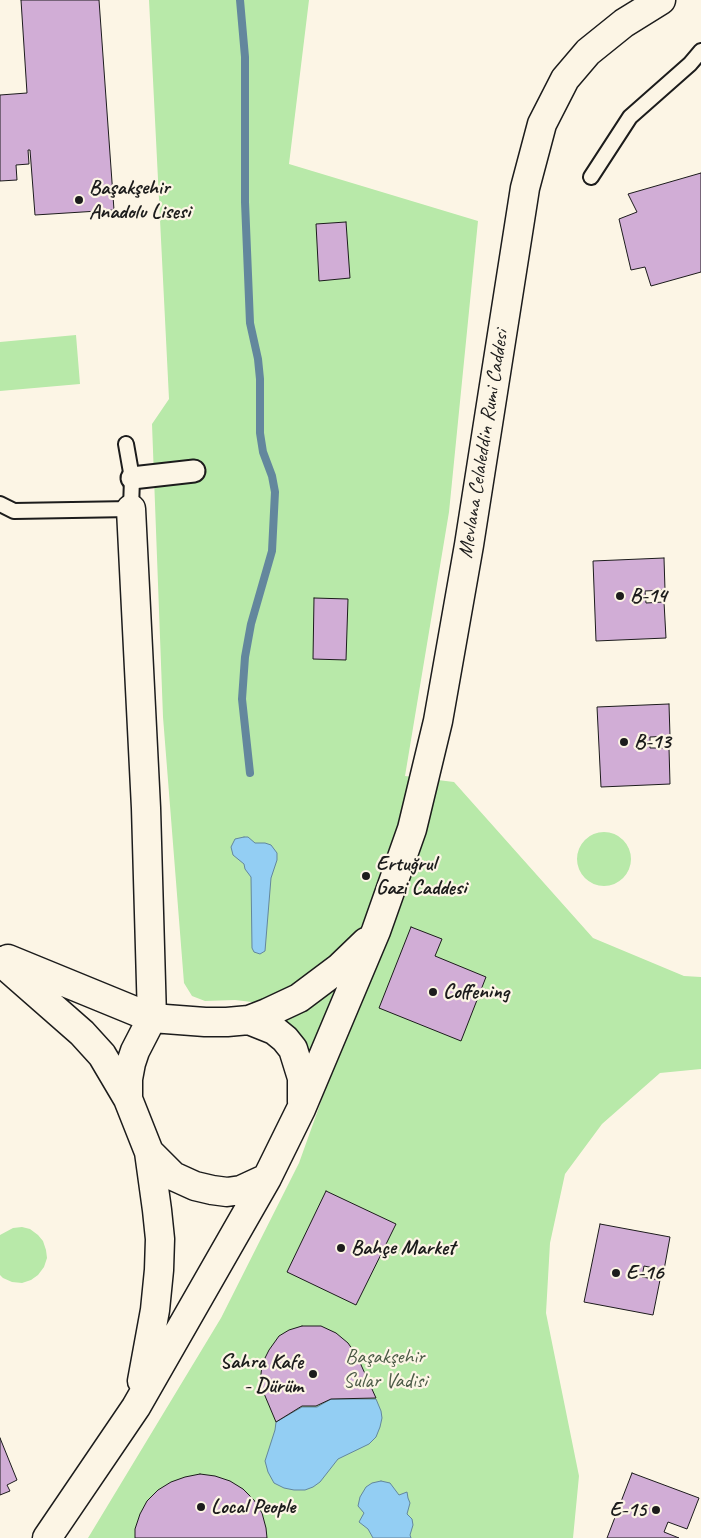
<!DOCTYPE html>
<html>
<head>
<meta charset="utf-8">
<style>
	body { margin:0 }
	canvas { display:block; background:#fcf5e5 }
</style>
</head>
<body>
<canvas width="701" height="1538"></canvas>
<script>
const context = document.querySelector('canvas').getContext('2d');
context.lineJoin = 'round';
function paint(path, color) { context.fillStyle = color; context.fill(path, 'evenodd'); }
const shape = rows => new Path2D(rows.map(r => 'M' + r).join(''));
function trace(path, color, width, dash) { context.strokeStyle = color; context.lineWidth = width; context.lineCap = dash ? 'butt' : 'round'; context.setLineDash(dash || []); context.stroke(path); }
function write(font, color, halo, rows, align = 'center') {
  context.font = font + ' Caveat,sans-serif'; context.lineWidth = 4.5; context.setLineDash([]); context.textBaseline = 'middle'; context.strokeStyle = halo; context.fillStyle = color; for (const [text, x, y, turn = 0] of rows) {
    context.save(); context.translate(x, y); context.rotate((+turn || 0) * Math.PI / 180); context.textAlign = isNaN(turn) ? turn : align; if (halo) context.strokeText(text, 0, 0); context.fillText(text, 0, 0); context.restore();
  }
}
const green = shape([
	[149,0,309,0,289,164,478,221,449,512,405,776,454,782,593,938,684,976,701,977,701,1069,660,1073,602,1124,565,1174,550,1243,546,1313,579,1476,573,1538,88,1538,221,1318,299,1163,328,1082,303,1043,260,1003,235,1000,205,1001,192,996,184,983,163,717,152,424,169,399],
	[76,335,80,384,0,391,0,342],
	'577 859a27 27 0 1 1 54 0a27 27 0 1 1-54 0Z',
	[22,1227,30,1229,38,1235,43,1241,46,1250,47,1258,44,1267,38,1275,31,1280,22,1283,12,1282,3,1278,0,1275,0,1235,13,1228]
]);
const water = shape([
	[244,837,248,837,255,843,265,843,271,845,277,853,277,860,271,878,265,951,260,954,254,952,252,948,251,877,245,869,244,864,233,855,231,847,235,839,244,837],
	[331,1399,376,1399,381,1411,382,1418,380,1427,376,1437,369,1444,338,1459,320,1482,313,1487,305,1490,294,1490,284,1488,274,1483,268,1472,265,1461,275,1430,276,1422,302,1407,317,1407,331,1399],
	[381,1481,390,1483,399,1495,407,1492,408,1498,410,1503,407,1514,412,1519,413,1525,410,1535,411,1538,373,1538,368,1529,359,1522,364,1513,358,1506,360,1497,366,1487,372,1483,381,1481]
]);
const stream = shape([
	[240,0,245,57,245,202,250,323,258,359,260,379,260,433,263,452,272,476,275,492,272,551,251,624,245,657,242,699,250,773]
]);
const building = shape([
	[21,0,99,0,114,210,35,215,30,150,28,150,29,164,16,165,17,180,0,181,0,95,27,93,21,0],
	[701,173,701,272,651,286,645,267,631,270,619,219,637,212,628,194,701,173],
	[346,222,350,278,319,281,316,224,346,222],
	[664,558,665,590,645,591,646,603,664,602,666,638,596,641,593,561,664,558],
	[314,598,348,599,346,660,313,659,314,598],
	[669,704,670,736,650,737,650,748,669,748,670,784,601,787,597,707,669,704],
	[411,927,442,939,435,956,486,977,461,1041,379,1008,411,927],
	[326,1191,396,1224,356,1305,287,1272,326,1191],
	[600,1224,670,1237,664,1270,644,1266,642,1277,660,1280,653,1315,584,1302,600,1224],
	[302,1326,321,1326,336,1333,348,1343,357,1356,376,1398,331,1399,316,1406,302,1406,276,1422,260,1384,262,1364,269,1350,279,1336,289,1330,302,1326],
	[0,1438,17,1480,7,1485,10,1491,0,1495,0,1438],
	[632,1473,699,1498,687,1529,668,1522,664,1532,679,1538,607,1538,632,1473],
	[200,1474,215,1476,230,1481,243,1489,254,1500,262,1513,266,1528,267,1538,135,1538,135,1529,140,1514,147,1501,158,1490,171,1482,185,1477,200,1474]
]);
const service = shape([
	[591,177,630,117,690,64,701,51],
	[0,504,14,511,131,509,132,478,126,444]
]);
const pedestrian = shape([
	[132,478,194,471]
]);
const minor = shape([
	[131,509,146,808,152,1018]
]);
const tertiary = shape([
	[8,959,152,1018,205,1022,227,1022,249,1020,267,1013,299,998,339,968,366,942],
	[0,961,82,1033,102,1055,128,1099,149,1152,157,1210,160,1239,159,1270,155,1310,142,1381],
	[249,1020,274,1030,285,1039,293,1049,302,1078,302,1102],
	[128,1099,128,1079,131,1063,135,1051,152,1018],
	[149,1152,173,1176,195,1186,212,1190,227,1192,241,1190,267,1178],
	[47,1538,136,1407,267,1178,301,1109,376,931,412,829,438,721,469,545,525,188,542,124,565,79,588,52,624,23,661,0]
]);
const markers = [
	[79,200,5,"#1c1c1c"],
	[620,596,5,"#1c1c1c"],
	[624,742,5,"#1c1c1c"],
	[366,876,5,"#1c1c1c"],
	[433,992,5,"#1c1c1c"],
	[341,1248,5,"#1c1c1c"],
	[616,1273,5,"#1c1c1c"],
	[313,1374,5,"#1c1c1c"],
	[201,1507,5,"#1c1c1c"],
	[656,1510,5,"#1c1c1c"]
];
const poiNames = [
	["Başakşehir",89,188],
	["Anadolu Lisesi",89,212],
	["B-14",630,596],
	["B-13",634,742],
	["Ertuğrul",376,864],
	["Gazi Caddesi",376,888],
	["Coffening",443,992],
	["Bahçe Market",351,1248],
	["E-16",626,1273],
	["Sahra Kafe",303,1362,"right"],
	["- Dürüm",303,1386,"right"],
	["Local People",211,1507],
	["E-15",646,1510,"right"]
];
const streetNames = [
	["Mevlana Celaleddin Rumi Caddesi",484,444,-81]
];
const parkNames = [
	["Başakşehir",385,1357],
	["Sular Vadisi",385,1381]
];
paint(green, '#b8e9a9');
paint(water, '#93cef3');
trace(water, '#63879d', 1);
trace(stream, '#63879d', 8);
paint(building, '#d1add6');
trace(building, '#1c1c1c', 1);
trace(service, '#1c1c1c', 18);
trace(pedestrian, '#1c1c1c', 25);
trace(minor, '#1c1c1c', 31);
trace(tertiary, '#1c1c1c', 31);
trace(service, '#fcf5e5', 14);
trace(pedestrian, '#fcf5e5', 21);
trace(minor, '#fcf5e5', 28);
trace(tertiary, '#fcf5e5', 28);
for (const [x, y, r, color] of markers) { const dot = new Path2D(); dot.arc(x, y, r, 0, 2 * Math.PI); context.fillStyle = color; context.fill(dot); trace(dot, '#fcf5e5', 2); }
write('bold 21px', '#1c1c1c', '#fcf5e5', poiNames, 'left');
write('21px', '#1c1c1c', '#fcf5e5', streetNames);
write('21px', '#4b5a46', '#fcf5e5', parkNames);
</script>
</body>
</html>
